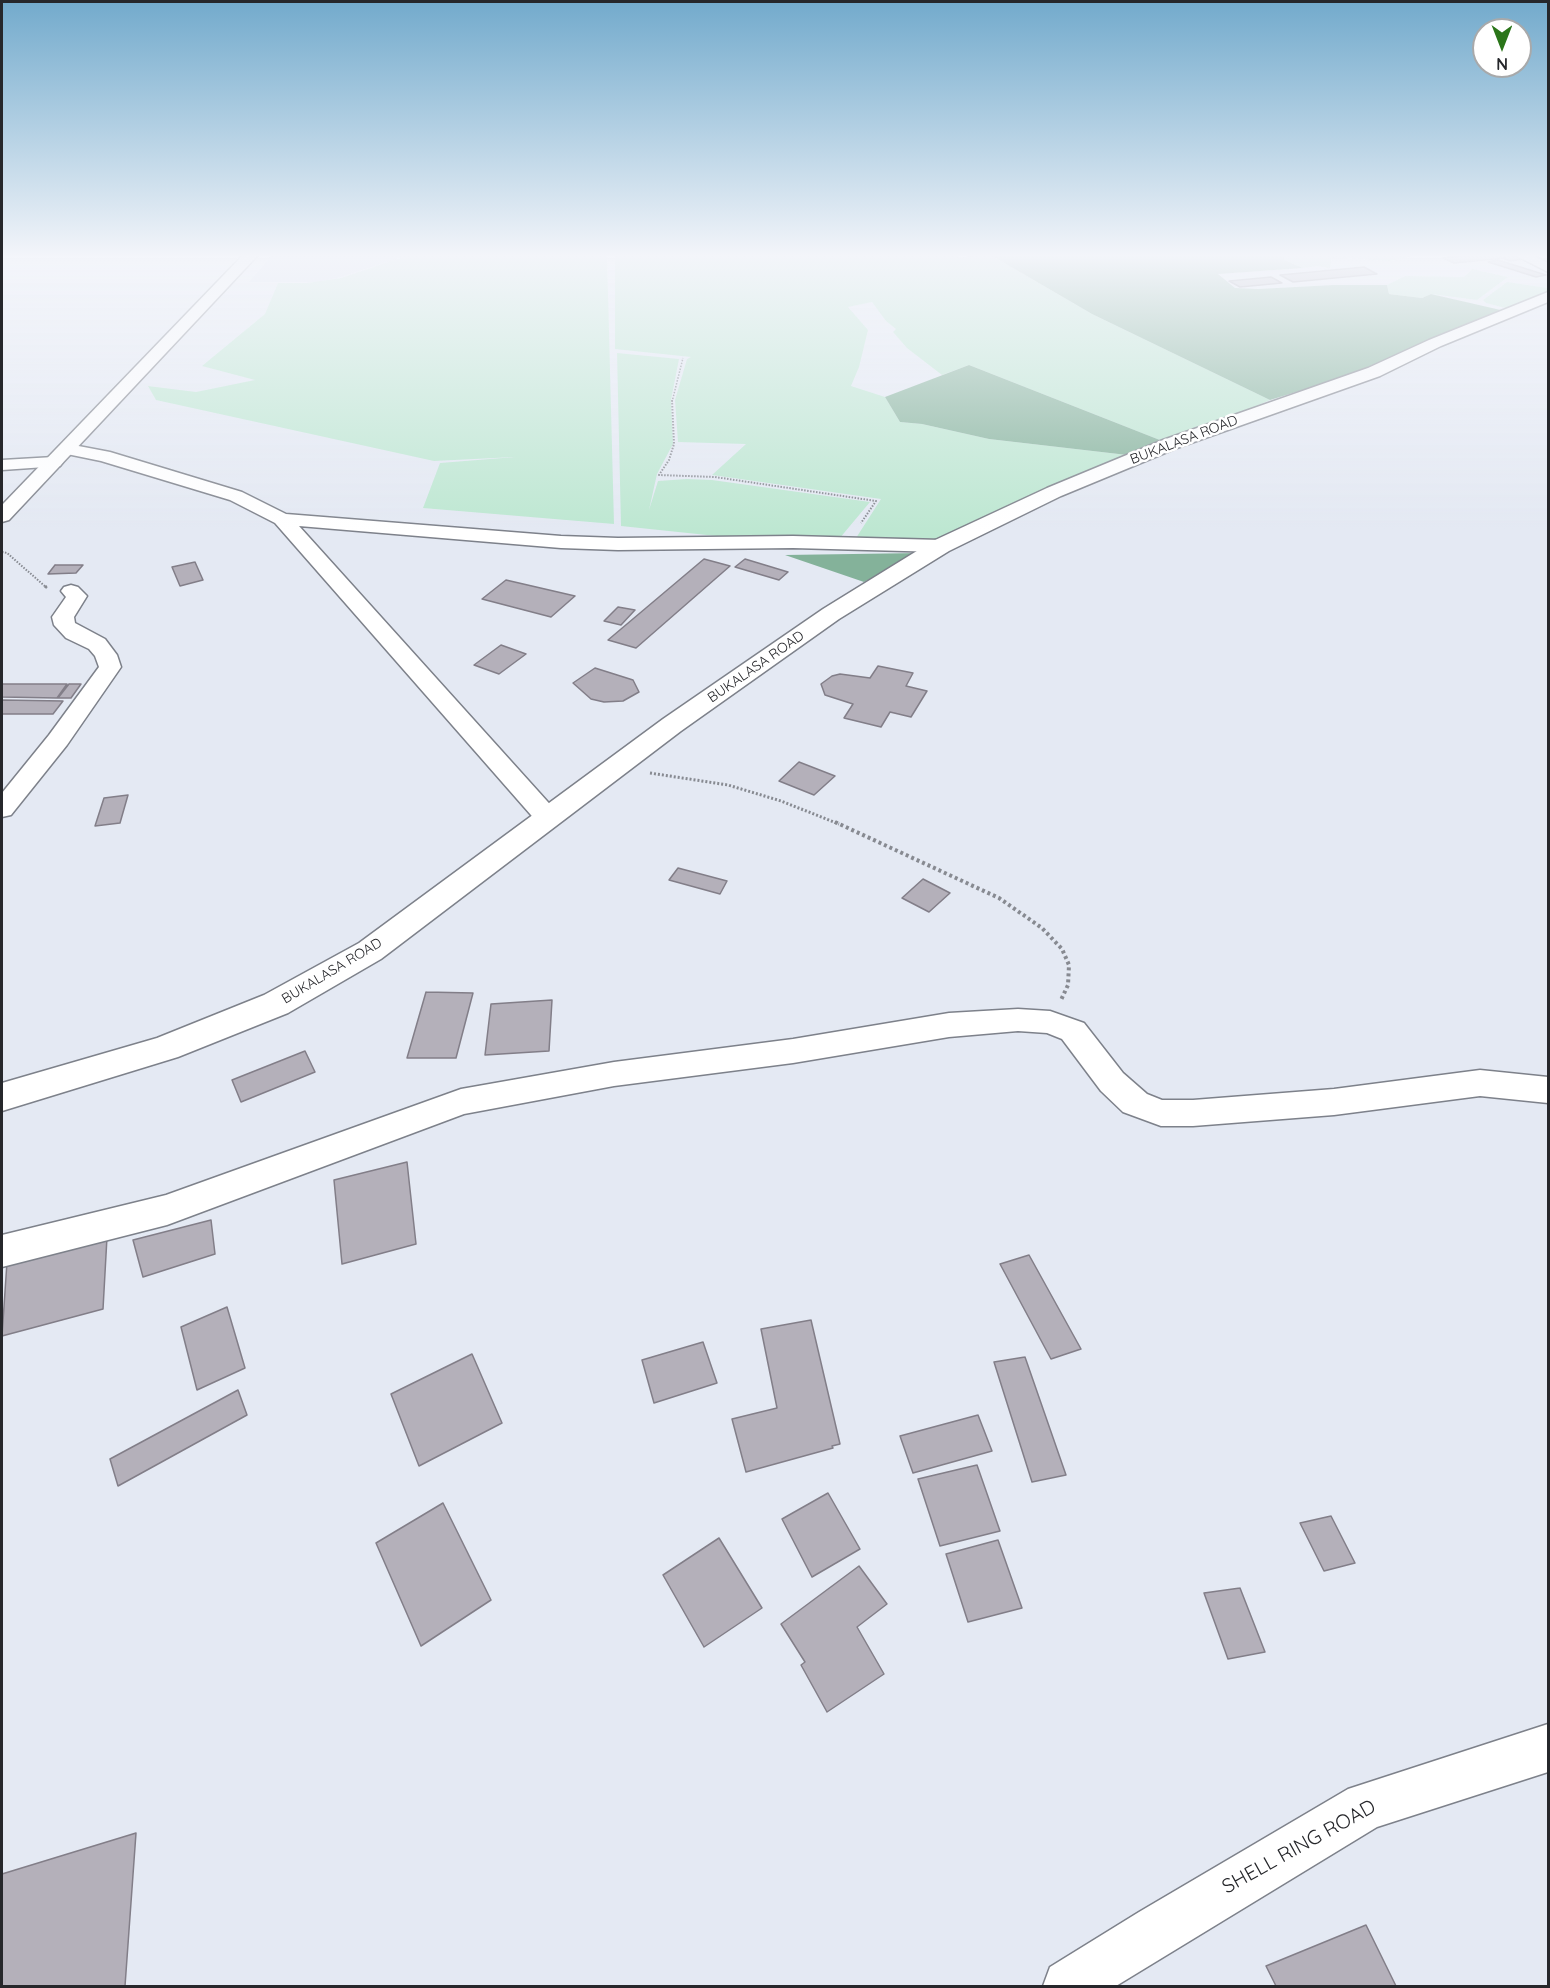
<!DOCTYPE html>
<html>
<head>
<meta charset="utf-8">
<style>
	body { margin:0 }
	#map { position:relative; width:1550px; height:1988px; overflow:hidden; background:#e4e9f3; font-family:Quicksand,sans-serif }
	canvas { display:block }
	.frame { position:absolute; inset:0; border:3px solid #26272b; pointer-events:none }
	.north { position:absolute; left:1472px; top:18px; width:60px; height:60px; box-sizing:border-box; background:#fff; border:2px solid #a8a9aa; border-radius:50%; rotate:180deg; font-size:16px; font-weight:700; line-height:24px; text-align:center; color:#26272b }
	.north::after { content:''; display:block; margin:auto; width:21px; height:27px; background:#2a7519; clip-path:polygon(50% 0,100% 100%,50% 72%,0 100%) }
</style>
</head>
<body>
<div id="map">
<canvas width="1550" height="1988"></canvas>
<div class="frame"></div>
<div class="north">N</div>
</div>
<script>
const context = document.querySelector('canvas').getContext('2d');
context.lineJoin = 'round';
function paint(path, color) { context.fillStyle = color; context.fill(path, 'evenodd'); }
const shape = rows => new Path2D(rows.map(r => 'M' + r).join(''));
function trace(path, color, width, dash) { context.strokeStyle = color; context.lineWidth = width; context.lineCap = dash ? 'butt' : 'round'; context.setLineDash(dash || []); context.stroke(path); }
function write(font, color, halo, rows, align = 'center') {
  context.font = font + ' Quicksand,sans-serif'; context.lineWidth = 5; context.setLineDash([]); context.textBaseline = 'middle'; context.strokeStyle = halo; context.fillStyle = color; for (const [text, x, y, turn = 0] of rows) {
    context.save(); context.translate(x, y); context.rotate((+turn || 0) * Math.PI / 180); context.textAlign = isNaN(turn) ? turn : align; if (halo) context.strokeText(text, 0, 0); context.fillText(text, 0, 0); context.restore();
  }
}
const built = shape([
	[273,254,412,254,341,277,319,282,249,282]
]);
const green = shape([
	[412,254,607,254,614,524,423,508,440,463,515,457,434,461,156,400,148,386,196,392,255,380,202,366,265,314,278,283,307,283,341,278],
	[615,254,956,254,958,258,989,254,1092,314,1270,400,1170,444,969,365,942,375,907,348,893,332,896,329,886,321,872,302,848,307,868,330,859,367,851,386,885,397,900,422,922,424,989,439,1136,456,980,526,972,521,968,534,950,542,856,538,881,499,712,475,746,444,678,442,675,400,687,359,691,357,615,349],
	[1283,254,1419,254,1390,261,1332,257,1330,268,1318,266,1303,268,1284,260],
	[1472,269,1508,277,1477,300,1431,294,1422,298,1389,294,1387,285,1405,276,1464,277],
	[1507,282,1548,288,1548,293,1509,309,1486,303,1483,300],
	[617,353,679,359,671,400,673,444,657,474,649,510,658,481,687,479,712,480,870,502,839,539,726,537,621,526]
]);
const forest = shape([
	[989,254,1283,254,1284,260,1303,268,1218,274,1235,288,1258,289,1333,285,1387,285,1389,294,1422,298,1431,294,1505,311,1441,334,1358,373,1270,400,1092,314],
	[969,365,1170,444,1136,456,989,439,922,424,900,422,885,397],
	[921,553,864,582,785,555]
]);
const building = shape([
	[1481,254,1514,254,1524,259,1509,261,1504,258,1454,263,1443,258,1481,254],
	[1498,260,1546,275,1536,277,1488,262,1498,260],
	[1364,267,1377,274,1293,282,1280,275,1364,267],
	[1271,277,1282,283,1240,287,1229,281,1271,277],
	[704,559,730,566,636,648,608,640,704,559],
	[745,559,788,572,779,580,735,567,745,559],
	[195,562,203,580,180,586,172,567,195,562],
	[55,565,83,565,76,573,48,574,55,565],
	[506,580,575,596,551,617,482,599,506,580],
	[618,607,635,610,621,625,604,621,618,607],
	[501,645,526,654,499,674,474,665,501,645],
	[878,666,913,673,906,686,927,691,911,717,890,712,881,727,844,718,853,704,825,695,821,684,832,676,840,674,870,678,878,666],
	[595,668,633,680,639,692,623,701,604,702,591,699,573,683,595,668],
	[2,684,67,684,57,698,2,697,2,684],
	[69,684,81,684,71,698,58,698,69,684],
	[2,700,63,701,53,714,2,714,2,700],
	[799,762,835,776,814,795,779,781,799,762],
	[128,795,120,823,95,826,104,798,128,795],
	[678,868,727,881,720,894,669,880,678,868],
	[923,879,950,893,929,912,902,898,923,879],
	[426,992,473,993,456,1058,407,1058,426,992],
	[552,1000,549,1051,485,1055,491,1004,552,1000],
	[305,1051,315,1072,241,1102,232,1080,305,1051],
	[407,1162,416,1244,342,1264,334,1180,407,1162],
	[211,1220,215,1254,143,1277,133,1240,211,1220],
	[107,1237,103,1309,2,1336,7,1262,107,1237],
	[1029,1255,1081,1349,1051,1359,1000,1264,1029,1255],
	[227,1307,245,1368,197,1390,181,1327,227,1307],
	[811,1320,840,1444,832,1446,833,1448,746,1472,732,1419,777,1408,761,1329,811,1320],
	[703,1342,717,1383,654,1403,642,1360,703,1342],
	[472,1354,502,1423,419,1466,391,1394,472,1354],
	[1025,1357,1066,1475,1032,1482,994,1362,1025,1357],
	[238,1390,247,1415,118,1486,110,1459,238,1390],
	[978,1415,992,1451,913,1473,900,1436,978,1415],
	[977,1465,1000,1531,940,1546,918,1479,977,1465],
	[828,1493,860,1549,812,1577,782,1519,828,1493],
	[443,1503,491,1600,421,1646,376,1543,443,1503],
	[1331,1516,1355,1563,1324,1571,1300,1523,1331,1516],
	[719,1538,762,1608,704,1647,663,1575,719,1538],
	[998,1540,1022,1608,968,1622,946,1554,998,1540],
	[859,1566,887,1604,857,1627,884,1674,827,1712,801,1665,805,1662,781,1624,859,1566],
	[1240,1588,1265,1652,1228,1659,1204,1593,1240,1588],
	[136,1833,125,1986,2,1986,2,1874,136,1833],
	[1366,1925,1396,1986,1276,1986,1266,1966,1366,1925]
]);
const pathFar3 = shape([
	[672,402,683,358]
]);
const pathFar2 = shape([
	[672,400,674,444,669,460,659,475,715,477,876,501,861,523],
	[2,552,7,553,47,588]
]);
const pathFar1 = shape([
	[45,586,47,588],
	[650,773,728,785,781,801,839,824]
]);
const path = shape([
	[835,822,999,898,1042,928,1062,949,1069,965,1068,985,1061,1000]
]);
const minor = shape([
	[1513,254,1530,254,1548,263,1548,272,1513,254],
	[68,444,110,452,242,492,286,514,561,536,618,538,793,536,941,540,948,542,951,546,948,550,941,552,793,548,618,550,561,548,299,526,556,811,560,817,556,823,547,825,538,823,275,523,230,500,101,461,62,453,59,449,62,445,68,444],
	[54,457,60,458,63,462,60,466,2,470,2,460,54,457],
	[71,585,78,587,87,596,74,617,75,623,105,639,117,655,121,667,67,745,11,815,2,817,2,793,49,735,99,667,95,656,89,649,66,638,54,625,52,617,66,597,61,591,64,587,71,585],
	[1018,1009,1050,1011,1084,1023,1123,1073,1147,1094,1162,1100,1193,1100,1334,1089,1480,1070,1548,1077,1548,1103,1480,1096,1334,1115,1193,1126,1161,1126,1123,1112,1101,1091,1062,1039,1047,1033,1018,1031,949,1037,793,1063,614,1086,464,1114,167,1225,2,1267,2,1235,166,1195,461,1089,614,1062,793,1039,949,1013,1018,1009],
	[1548,1724,1548,1772,1377,1827,1116,1986,1043,1986,1050,1967,1139,1912,1348,1789,1548,1724]
]);
const tertiary = shape([
	[1548,292,1548,302,1441,346,1380,376,1177,448,1061,496,949,551,839,619,681,731,381,959,288,1013,178,1057,2,1111,2,1083,157,1038,264,995,359,943,663,719,823,609,933,541,1047,488,1163,440,1368,368,1429,340,1548,292]
]);
const primary = shape([
	[244,254,259,254,9,520,2,522,2,505,244,254]
]);
const farStreetnames = [
	["BUKALASA ROAD",1184,440,-21],
	["BUKALASA ROAD",756,667,-35],
	["BUKALASA ROAD",332,971,-31]
];
const nearStreetnames = [
	["SHELL RING ROAD",1299,1847,-29]
];
paint(built, '#d7deef');
paint(green, '#bde7d1');
paint(forest, '#84b29a');
paint(building, '#b4b0ba');
trace(building, '#827e88', 1.5);
trace(minor, '#7d818a', 3);
trace(tertiary, '#7d818a', 3);
trace(primary, '#7d818a', 3);
trace(pathFar3, '#878a91', 1.5, [1.5, 1.5]);
trace(pathFar2, '#878a91', 2, [1.5, 1.5]);
trace(pathFar1, '#878a91', 3, [2, 2]);
trace(path, '#878a91', 4, [3, 3]);
paint(minor, '#fff');
paint(tertiary, '#fff');
paint(primary, '#fff');
const sky = context.createLinearGradient(0, 0, 0, 533);
sky.addColorStop(0, '#72aacc');
sky.addColorStop(0.48, '#f3f5fa');
sky.addColorStop(1, '#f3f5fa00');
context.fillStyle = sky;
context.fillRect(0, 0, 1550, 533);
write('14px', '#26272b', '#fff', farStreetnames);
write('20px', '#26272b', '#fff', nearStreetnames);
</script>
</body>
</html>
